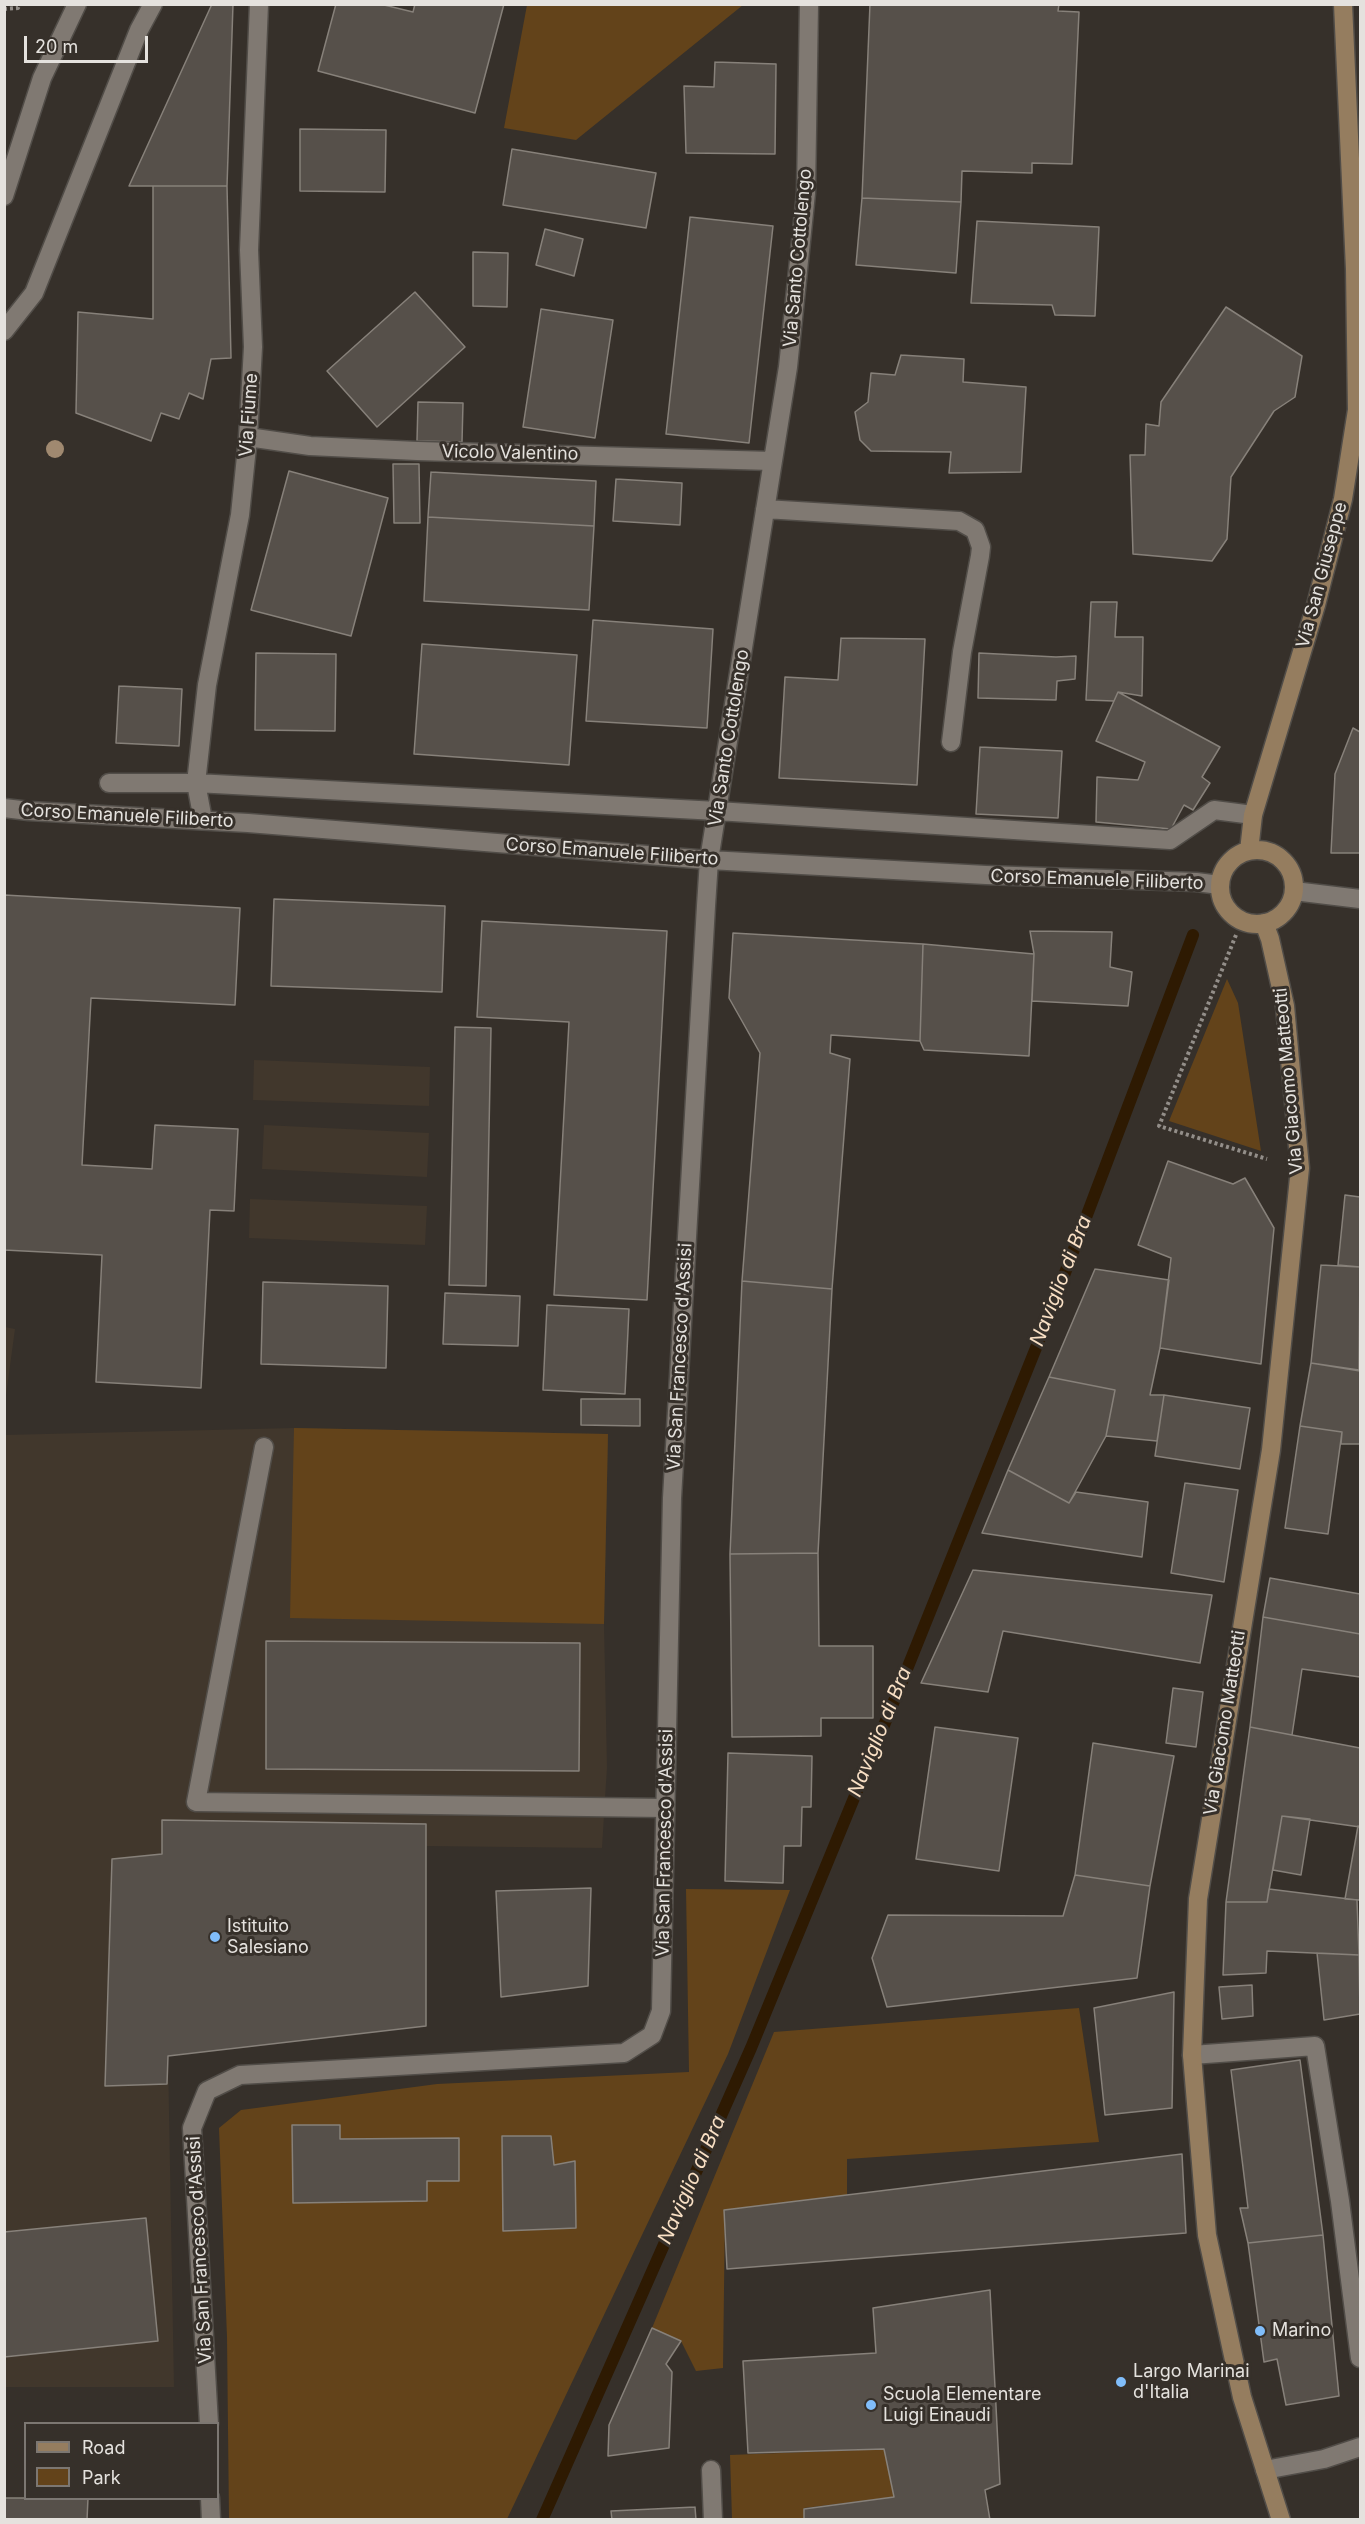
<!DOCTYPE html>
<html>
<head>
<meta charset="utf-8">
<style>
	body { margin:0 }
	#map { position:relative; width:1365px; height:2524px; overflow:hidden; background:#36302a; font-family:Inter,sans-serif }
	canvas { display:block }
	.frame { position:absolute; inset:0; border:6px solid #e5e2de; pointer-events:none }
	.legend { position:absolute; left:24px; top:2422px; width:195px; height:78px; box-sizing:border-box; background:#36302a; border:2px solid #7c7772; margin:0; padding:8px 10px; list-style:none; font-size:18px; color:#e5e2de }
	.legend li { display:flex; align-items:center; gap:12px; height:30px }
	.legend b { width:30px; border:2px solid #7c7772 }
	.scale { position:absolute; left:24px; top:36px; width:124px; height:27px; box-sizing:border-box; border:3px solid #e5e2de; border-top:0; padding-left:8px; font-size:18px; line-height:21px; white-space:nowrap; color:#e5e2de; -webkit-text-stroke:4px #36302a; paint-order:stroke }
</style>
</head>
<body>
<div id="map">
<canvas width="1365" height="2524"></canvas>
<div class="frame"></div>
<ul class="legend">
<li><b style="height:8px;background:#957d5f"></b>Road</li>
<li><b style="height:16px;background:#63431a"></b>Park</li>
</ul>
<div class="scale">20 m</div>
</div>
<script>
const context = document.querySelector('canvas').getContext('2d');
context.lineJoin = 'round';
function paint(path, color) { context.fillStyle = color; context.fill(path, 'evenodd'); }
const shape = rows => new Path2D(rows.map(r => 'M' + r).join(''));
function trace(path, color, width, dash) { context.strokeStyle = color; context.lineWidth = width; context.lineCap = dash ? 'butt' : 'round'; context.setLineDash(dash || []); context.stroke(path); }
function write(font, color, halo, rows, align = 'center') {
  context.font = font + ' Inter,sans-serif'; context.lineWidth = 6; context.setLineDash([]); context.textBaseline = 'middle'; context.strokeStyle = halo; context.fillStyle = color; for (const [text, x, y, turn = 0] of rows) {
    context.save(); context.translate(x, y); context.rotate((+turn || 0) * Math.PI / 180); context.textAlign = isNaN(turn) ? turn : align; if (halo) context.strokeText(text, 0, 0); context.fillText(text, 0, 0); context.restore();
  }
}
const built = shape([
	[254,1060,430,1067,429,1106,253,1100],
	[264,1125,429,1133,427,1177,262,1169],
	[250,1199,427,1206,425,1245,249,1238],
	[5,1327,15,1329,5,1403,4,1327],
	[294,1428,608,1434,604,1624,607,1767,602,1848,426,1846,426,2026,168,2056,174,2387,5,2387,4,1435]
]);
const green = shape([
	[527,5,527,4,743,5,576,140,504,128],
	[1227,979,1238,1003,1261,1151,1169,1121],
	[294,1428,608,1434,604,1624,290,1618],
	[686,1889,790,1890,728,2054,507,2519,229,2519,227,2337,219,2128,241,2110,437,2084,689,2072],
	[1079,2008,1099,2142,847,2159,847,2195,725,2210,723,2368,696,2371,681,2341,652,2328,774,2032],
	[884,2449,894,2497,804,2508,804,2519,732,2519,730,2455]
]);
const stream = shape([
	[542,2520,751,2048,901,1684,1046,1323,1193,935]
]);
const building = shape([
	[212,4,233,4,227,186,129,186,212,4],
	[336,4,380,4,413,12,415,4,504,4,475,113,318,71,336,4],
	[870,4,1059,4,1058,11,1079,12,1072,164,1032,163,1032,173,962,171,961,202,862,198,870,4],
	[715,62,776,64,775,154,686,153,684,86,714,87,715,62],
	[300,129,386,130,385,192,300,191,300,129],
	[512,149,656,173,646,228,503,205,512,149],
	[153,186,227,186,231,358,211,359,203,399,189,393,179,419,161,413,151,441,76,413,78,312,153,319,153,186],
	[862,198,961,202,956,273,856,265,862,198],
	[690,217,773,226,749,443,666,434,690,217],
	[977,221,1099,227,1095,316,1055,315,1052,305,971,303,977,221],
	[545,229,583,239,574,276,536,265,545,229],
	[473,252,508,253,507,307,473,306,473,252],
	[415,292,465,347,377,427,327,371,415,292],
	[1226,307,1302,356,1295,397,1274,411,1231,477,1227,539,1212,561,1133,554,1130,455,1145,455,1146,424,1159,426,1161,402,1226,307],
	[541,309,613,320,595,438,523,427,541,309],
	[901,355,964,359,963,382,1026,387,1021,472,949,473,951,452,871,451,860,440,855,412,868,402,871,373,895,375,901,355],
	[418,402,463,403,462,442,417,441,418,402],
	[393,464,419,464,420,523,394,523,393,464],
	[289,471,388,498,351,636,251,610,289,471],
	[431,472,596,481,594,526,428,517,431,472],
	[616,479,682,483,680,525,613,521,616,479],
	[428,517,594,526,589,610,424,601,428,517],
	[1091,602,1117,602,1115,637,1143,637,1142,696,1118,692,1114,701,1086,700,1091,602],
	[593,620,713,629,707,728,586,721,593,620],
	[841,638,925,639,917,785,779,778,785,677,838,680,841,638],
	[422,644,577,655,569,765,414,754,422,644],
	[256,653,336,654,335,731,255,730,256,653],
	[979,653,1056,657,1076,656,1075,679,1057,681,1056,700,978,698,979,653],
	[119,686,182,689,179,746,116,743,119,686],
	[1118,692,1220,747,1202,777,1210,783,1193,810,1184,805,1171,829,1096,822,1097,777,1138,780,1145,762,1096,741,1118,692],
	[1353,728,1360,732,1360,853,1331,853,1335,774,1353,728],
	[980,747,1062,751,1058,818,976,814,980,747],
	[4,895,240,908,235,1005,91,998,82,1165,152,1169,155,1125,238,1129,234,1211,210,1210,201,1388,96,1382,102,1255,4,1250,4,895],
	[274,899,445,906,442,992,271,986,274,899],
	[482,921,667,931,647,1300,554,1295,569,1022,477,1017,482,921],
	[1030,931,1112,932,1110,967,1132,972,1128,1006,1032,1001,1034,954,1030,931],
	[733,933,923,944,920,1041,831,1035,830,1053,850,1059,832,1289,742,1281,760,1053,729,998,733,933],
	[923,944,1034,954,1029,1056,924,1050,920,1041,923,944],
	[455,1027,491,1028,486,1286,449,1285,455,1027],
	[1168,1161,1233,1184,1245,1178,1274,1228,1261,1364,1160,1348,1171,1258,1138,1245,1168,1161],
	[1345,1195,1360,1197,1360,1267,1338,1265,1345,1195],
	[1321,1265,1360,1267,1359,1370,1311,1363,1321,1265],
	[1095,1269,1169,1280,1160,1348,1150,1395,1164,1395,1157,1441,1106,1436,1115,1390,1049,1377,1095,1269],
	[742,1281,832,1289,818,1553,730,1554,742,1281],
	[263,1282,388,1286,386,1368,261,1364,263,1282],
	[445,1293,520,1296,518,1346,443,1344,445,1293],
	[547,1305,629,1309,625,1394,543,1390,547,1305],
	[1311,1363,1360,1371,1360,1444,1341,1444,1342,1432,1300,1426,1311,1363],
	[1049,1377,1115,1390,1106,1436,1069,1503,1008,1470,1049,1377],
	[1164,1395,1250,1408,1240,1469,1155,1456,1164,1395],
	[581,1399,640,1399,640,1426,581,1425,581,1399],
	[1300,1426,1342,1432,1328,1534,1285,1528,1300,1426],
	[1008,1470,1069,1503,1076,1492,1148,1502,1142,1557,982,1533,1008,1470],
	[1185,1483,1238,1490,1224,1582,1171,1573,1185,1483],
	[818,1553,819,1646,873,1646,873,1718,821,1718,821,1736,732,1737,730,1554,818,1553],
	[973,1570,1212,1595,1200,1663,1003,1631,988,1692,921,1683,973,1570],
	[1270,1578,1360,1594,1360,1634,1263,1617,1270,1578],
	[1263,1617,1360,1634,1360,1677,1302,1669,1292,1735,1250,1727,1263,1617],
	[266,1641,580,1643,579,1771,266,1769,266,1641],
	[1173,1688,1203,1692,1196,1747,1166,1743,1173,1688],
	[935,1727,1018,1738,999,1871,916,1859,935,1727],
	[1250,1727,1360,1748,1360,1827,1282,1816,1267,1902,1226,1902,1250,1727],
	[1093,1743,1174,1756,1150,1886,1075,1875,1093,1743],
	[728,1753,812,1756,811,1807,802,1807,801,1846,784,1846,783,1883,725,1881,728,1753],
	[1282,1816,1310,1819,1301,1875,1273,1870,1282,1816],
	[162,1820,426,1824,426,2026,168,2056,167,2084,105,2086,112,1859,162,1854,162,1820],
	[1358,1826,1360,1827,1360,1900,1345,1899,1358,1826],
	[1075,1875,1150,1886,1137,1978,887,2007,872,1958,888,1915,1063,1916,1075,1875],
	[591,1888,588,1986,501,1997,496,1891,591,1888],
	[1269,1889,1357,1900,1359,1955,1267,1951,1266,1973,1223,1975,1226,1902,1267,1902,1269,1889],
	[1317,1953,1359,1955,1360,2014,1324,2020,1317,1953],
	[1252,1985,1253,2016,1222,2019,1219,1987,1252,1985],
	[1174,1992,1172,2108,1105,2115,1094,2008,1174,1992],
	[1300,2060,1323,2235,1248,2243,1240,2208,1248,2208,1231,2070,1300,2060],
	[292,2125,340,2125,340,2139,459,2138,459,2181,427,2181,427,2201,293,2203,292,2125],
	[502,2136,551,2136,554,2165,575,2161,576,2228,503,2231,502,2136],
	[1182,2154,1186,2233,727,2269,724,2210,1182,2154],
	[146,2218,158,2341,4,2357,4,2232,146,2218],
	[1323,2235,1339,2396,1286,2405,1277,2359,1264,2362,1248,2243,1323,2235],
	[990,2290,1000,2484,985,2490,990,2520,804,2520,804,2509,894,2497,884,2449,748,2453,743,2361,876,2353,873,2308,990,2290],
	[652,2328,681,2341,666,2364,672,2372,669,2448,608,2456,609,2425,652,2328],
	[4,2498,88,2498,87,2520,4,2520,4,2498],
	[695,2507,696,2520,612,2520,611,2511,695,2507]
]);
const path = shape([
	[4,9,18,8,19,4],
	[1236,935,1159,1126,1267,1159]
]);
const lane = shape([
	[264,1447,196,1802,665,1808],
	[1192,2055,1315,2046,1340,2201,1360,2358],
	[1265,2470,1324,2459,1360,2447]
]);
const street = shape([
	[4,196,42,78,77,4],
	[4,331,34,293,139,30,153,4],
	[248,437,310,446,417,451,772,461],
	[765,509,959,521,975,530,981,547,980,556,962,652,951,742],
	[109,783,196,783,717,811,1170,840,1214,810,1253,815],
	[4,808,29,811,248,823,709,860,986,875,1196,882,1220,885],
	[203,820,196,783,207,685,240,515,248,437,253,347,249,250,259,4],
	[1294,891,1360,899],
	[209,2424,192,2128,207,2091,240,2075,624,2053,652,2035,661,2011,672,1498,706,906,709,860,788,367,806,193,809,4],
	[711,2470,713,2520],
	[210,2498,211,2520]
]);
const secondary = shape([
	'1220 887a37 37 0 1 1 74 0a37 37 0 1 1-74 0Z',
	[1249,851,1253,815,1316,605,1343,499,1357,410,1355,269,1343,4],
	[1264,923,1270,939,1285,1006,1300,1168,1271,1450,1198,1899,1192,2055,1207,2235,1242,2397,1281,2520]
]);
const trees = [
	[55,449]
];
const markers = [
	[215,1937,6,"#80bdfa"],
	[1260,2331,6,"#80bdfa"],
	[1121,2382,6,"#80bdfa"],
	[871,2405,6,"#80bdfa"]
];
const streetNames = [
	["Via Santo Cottolengo",798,258,-85],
	["Via Fiume",249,415,-86],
	["Vicolo Valentino",510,453,1],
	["Via San Giuseppe",1322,575,-75],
	["Via Santo Cottolengo",729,738,-81],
	["Corso Emanuele Filiberto",127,816,3],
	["Corso Emanuele Filiberto",612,852,4],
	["Corso Emanuele Filiberto",1097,880,2],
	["Via Giacomo Matteotti",1289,1081,-95],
	["Via San Francesco d'Assisi",680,1357,-87],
	["Via Giacomo Matteotti",1225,1723,-81],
	["Via San Francesco d'Assisi",665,1843,-89],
	["Via San Francesco d'Assisi",200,2250,-93]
];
const poiNames = [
	["Istituito",227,1927],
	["Salesiano",227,1948],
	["Marino",1272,2331],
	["Largo Marinai",1133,2372],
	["d'Italia",1133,2393],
	["Scuola Elementare",883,2395],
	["Luigi Einaudi",883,2416]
];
const waterNames = [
	["Naviglio di Bra",1061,1281,-69],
	["Naviglio di Bra",880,1732,-68],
	["Naviglio di Bra",692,2180,-66]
];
paint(built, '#41372c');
paint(green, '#63431a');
trace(stream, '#2e1a02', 12);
paint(building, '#56504a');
trace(building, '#87817a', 1.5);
trace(lane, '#514d48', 21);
trace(street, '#514d48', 21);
trace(secondary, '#514d48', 21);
trace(path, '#938e89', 4, [3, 3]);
trace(lane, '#807972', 18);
trace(street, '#807972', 18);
trace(secondary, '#957d5f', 18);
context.fillStyle = '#a08970';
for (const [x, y] of trees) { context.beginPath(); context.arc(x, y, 9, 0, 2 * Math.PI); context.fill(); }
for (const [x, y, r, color] of markers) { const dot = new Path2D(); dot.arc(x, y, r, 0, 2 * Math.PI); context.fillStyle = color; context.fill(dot); trace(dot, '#36302a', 2); }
write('18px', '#e5e2de', '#36302a', streetNames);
write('18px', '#e5e2de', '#36302a', poiNames, 'left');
write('italic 20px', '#f9e0c5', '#36302a', waterNames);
</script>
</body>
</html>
